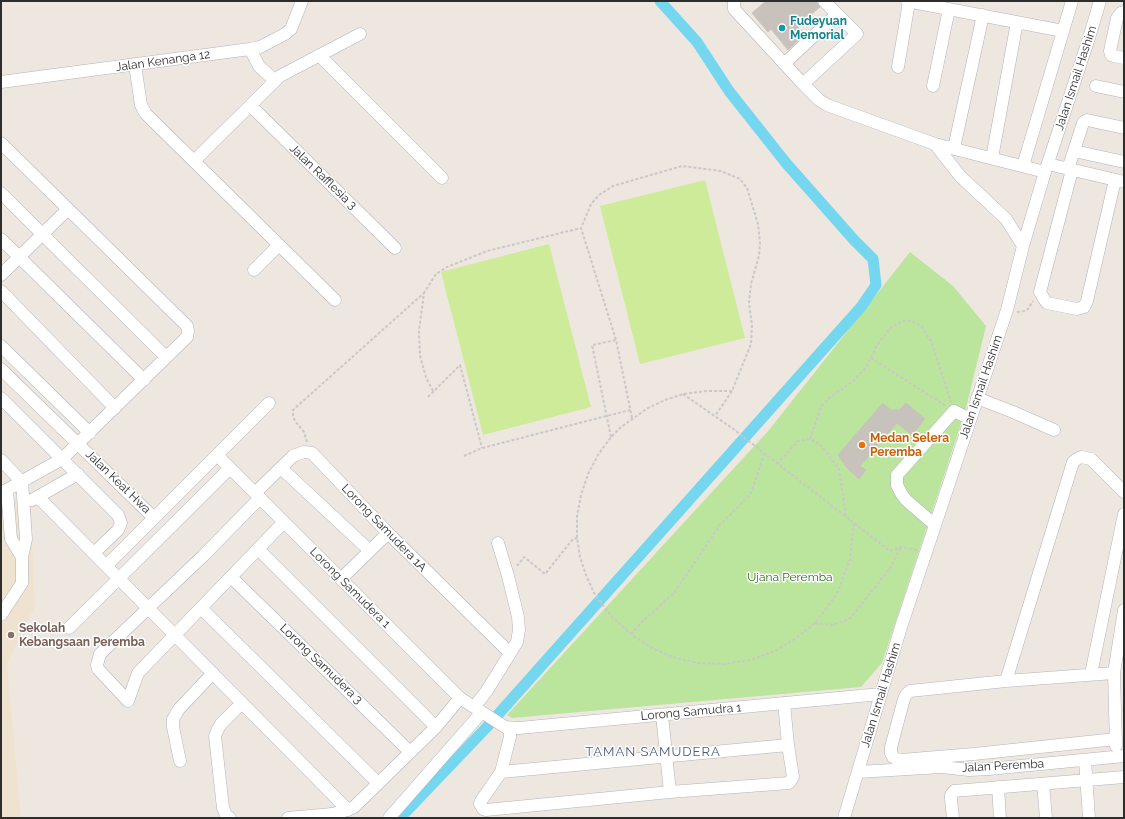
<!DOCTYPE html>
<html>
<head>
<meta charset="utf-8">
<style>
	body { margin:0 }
	#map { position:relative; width:1125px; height:819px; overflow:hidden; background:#eee7e0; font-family:Raleway,sans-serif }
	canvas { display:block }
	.frame { position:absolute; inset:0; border:2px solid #2d2d2d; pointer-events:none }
</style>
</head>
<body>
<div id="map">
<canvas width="1125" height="819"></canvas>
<div class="frame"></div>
</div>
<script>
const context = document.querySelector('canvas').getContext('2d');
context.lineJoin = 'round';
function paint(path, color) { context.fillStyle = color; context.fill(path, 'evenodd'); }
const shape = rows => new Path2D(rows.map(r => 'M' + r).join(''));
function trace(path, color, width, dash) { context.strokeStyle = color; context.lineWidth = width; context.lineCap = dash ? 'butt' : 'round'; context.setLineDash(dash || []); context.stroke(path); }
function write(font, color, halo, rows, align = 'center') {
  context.font = font + ' Raleway,sans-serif'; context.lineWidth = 3; context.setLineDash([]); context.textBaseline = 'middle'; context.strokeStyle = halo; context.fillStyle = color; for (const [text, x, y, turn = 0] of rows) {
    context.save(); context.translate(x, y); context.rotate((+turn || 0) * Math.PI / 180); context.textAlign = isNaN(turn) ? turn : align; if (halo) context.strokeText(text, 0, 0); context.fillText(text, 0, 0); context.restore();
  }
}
const education = shape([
	[30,491,35,606,7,664,21,818,1,818,1,508]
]);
const green = shape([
	[910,252,953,286,986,326,965,412,882,663,861,687,512,718,507,715,769,430]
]);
const pitch = shape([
	[705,180,745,338,640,364,600,206],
	[549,244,591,407,483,435,441,272]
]);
const canal = shape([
	[400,818,486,728,861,307,876,285,873,259,854,240,786,163,729,91,697,42,660,1]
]);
const building = shape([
	[766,1,816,1,820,7,797,26,805,34,788,50,771,29,768,32,752,13,766,1],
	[883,403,891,410,899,410,906,403,925,419,912,435,897,423,860,466,866,470,859,479,847,468,838,455,883,403]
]);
const path = shape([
	[1017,312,1025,311,1028,309,1033,301],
	[871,358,946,406],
	[433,391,426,377,420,356,419,331,424,293,436,274,447,267,487,251,581,228],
	[732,391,707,391,683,394,665,400,648,408,621,427,611,437,598,455,588,474,581,495,577,516,577,538,580,557,586,575,594,593,612,617,631,634,652,648,675,658,699,663,725,664,750,660,773,652,795,639,815,623,837,594,850,559,854,522],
	[683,394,732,428,890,551,901,547,917,550],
	[428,397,460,365,482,448],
	[632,418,616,340,581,228,591,204,599,195,613,186,682,166,721,171,740,179,747,188,758,224,760,243,759,256,751,284,749,303,752,325,751,344,732,391,715,416],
	[611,437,592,345,616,340],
	[810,439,822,405,828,399,853,381,867,366,877,345,891,327,903,321,912,321,921,326,931,341,951,402],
	[307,442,304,432,295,421,293,416,293,410,424,293],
	[464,456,482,448,630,410],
	[777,464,798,441,810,439,820,444,839,469,846,516],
	[517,566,524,557,545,574,573,539,577,538],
	[815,623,831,625,847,620,853,615,890,568,901,547],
	[631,634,643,621,674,593,720,525,750,495,764,454]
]);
const minor = shape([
	[734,1,734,9,803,84,819,100,827,105,935,144,1045,172],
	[907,1,1063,31],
	[1124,12,1121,13,1117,18,1110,51,1111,55,1114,56,1124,58],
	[250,49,259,66,275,81],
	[319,55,442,178],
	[784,64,837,14],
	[135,65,141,105,146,114,335,300],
	[898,67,909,2],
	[1,82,250,49,260,47,285,34,291,29,302,1],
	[803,84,857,34,824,1],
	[933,86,949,9],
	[1096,86,1124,92],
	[251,106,395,248],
	[1,143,187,326,188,331,187,337,62,459,1,493],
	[935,144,960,176,1006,219,1023,246],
	[954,148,983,15],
	[1074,151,1124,162],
	[992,158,1017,22],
	[194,161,280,76,360,34],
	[1048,164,1124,182],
	[1023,166,1072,1],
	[1068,169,1083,123,1085,121,1087,120,1124,128],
	[1072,170,1040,292,1044,299,1047,303,1077,309,1084,307,1087,301,1115,180],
	[1,193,166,357],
	[1,239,144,380],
	[254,270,279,245],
	[1,275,68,209],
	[1,291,115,408],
	[1,346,90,433],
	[1,369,154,518],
	[1,398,118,515,121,523,118,530,94,553],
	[977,398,1013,412,1054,430],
	[217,455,460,698,505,727,519,728,881,694],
	[1,460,22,482,26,539,22,557,22,583,1,615],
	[281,468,369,550],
	[7,490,11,539,22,557],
	[255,493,293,456,304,452,312,453,388,533,510,653],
	[38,497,348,810],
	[260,498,203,556,100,654,97,665,98,669,128,701,138,673,284,522],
	[32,500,78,474],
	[935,525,906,500,901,493,897,485,897,475,954,411,970,419],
	[258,549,436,727],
	[106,566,269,403],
	[231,577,410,752],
	[341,579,388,533],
	[201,608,378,783],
	[69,628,230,468],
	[1114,673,1006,681,910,691,906,695,904,699,891,747,891,753,893,757,896,759,901,760,974,754,1116,739],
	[1091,674,1124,514],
	[1006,681,1073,462,1077,459,1081,457,1091,459,1124,492],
	[474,707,486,692,517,642,519,630,518,617,508,576,498,543],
	[662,715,670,792],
	[510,728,510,737,501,772,481,801,480,804,483,809,486,810,527,806,670,792,789,783,793,777,788,745,784,703],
	[1116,746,1114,673,1124,610],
	[1085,760,1089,818],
	[180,761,173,727,173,719,179,709,213,673],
	[501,772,788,745],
	[858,772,942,767,969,770,989,769,1124,756],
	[1043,784,1046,818],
	[998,787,1000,818],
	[230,818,226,815,223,808,215,736,218,729,221,724,242,703],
	[288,818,332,814,348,810,354,807,436,727,460,698],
	[389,818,482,712],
	[844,818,901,627,1007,310,1023,246,1045,172,1089,38,1100,1],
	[953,818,951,799,951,795,954,791,1124,777]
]);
const markers = [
	[782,28,4,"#0f9aa8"],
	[862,445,4,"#e8710a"],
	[11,635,4,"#8d6e63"]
];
const cultureNames = [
	["Fudeyuan",790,21],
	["Memorial",790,35]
];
const streetNames = [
	["Jalan Kenanga 12",163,61,-8],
	["Jalan Ismail Hashim",1076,78,-72],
	["Jalan Rafflesia 3",323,177,44],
	["Jalan Ismail Hashim",981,387,-71],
	["Jalan Keat Hwa",118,482,44],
	["Lorong Samudera 1A",384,528,46],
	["Lorong Samudera 1",350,588,45],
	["Lorong Samudera 3",321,664,44],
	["Jalan Ismail Hashim",881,695,-73],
	["Lorong Samudra 1",691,712,-5],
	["Jalan Peremba",1003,766,-3]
];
const foodNames = [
	["Medan Selera",870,438],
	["Peremba",870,452]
];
const parkNames = [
	["Ujana Peremba",790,577]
];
const educationNames = [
	["Sekolah",19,628],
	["Kebangsaan Peremba",19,642]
];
const neighbourhoodNames = [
	["TAMAN SAMUDERA",653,752]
];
paint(education, '#efe3d0');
paint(green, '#bbe49d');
paint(pitch, '#ceeb99');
trace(canal, '#74d7ef', 11);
paint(building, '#c7c2bb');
trace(building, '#cac3b9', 1);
trace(minor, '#b0b3bd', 13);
trace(path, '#c8c8c8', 2, [3, 2]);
trace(minor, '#fff', 12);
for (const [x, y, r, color] of markers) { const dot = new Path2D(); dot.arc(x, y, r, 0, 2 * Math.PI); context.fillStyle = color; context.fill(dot); trace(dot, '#fff', 1.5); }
write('bold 12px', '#0d838f', '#fff', cultureNames, 'left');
write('12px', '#2d2d2d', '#fff', streetNames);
write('bold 12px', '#c56008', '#fff', foodNames, 'left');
write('12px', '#326c1b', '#fff', parkNames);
write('bold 12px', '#785e54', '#fff', educationNames, 'left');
context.letterSpacing = '1px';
write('13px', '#4d597f', '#fff', neighbourhoodNames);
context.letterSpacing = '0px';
</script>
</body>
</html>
